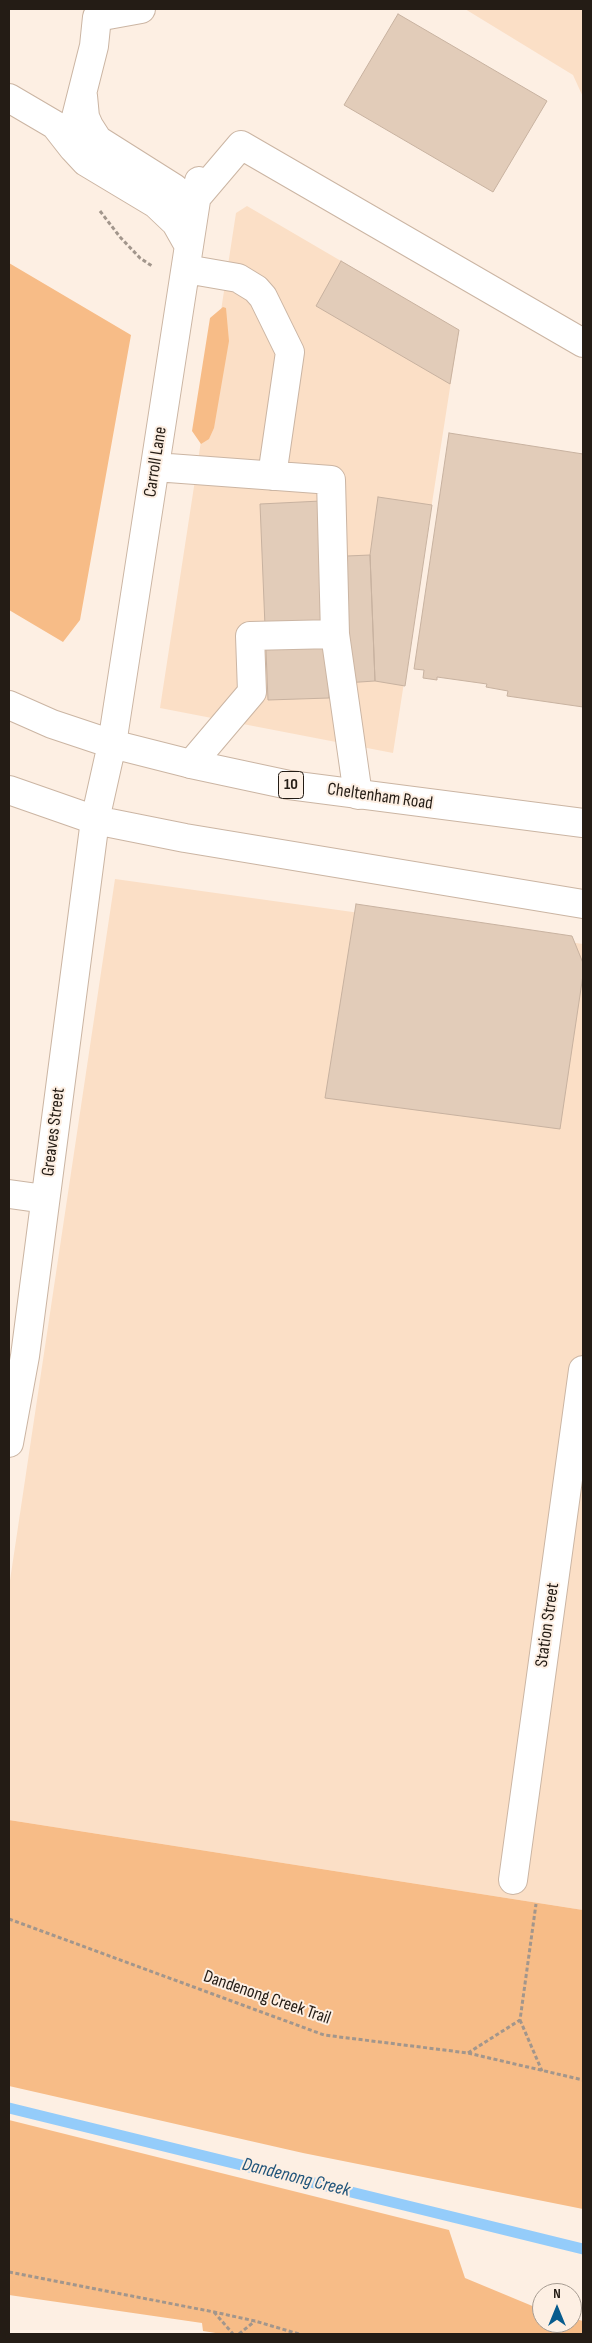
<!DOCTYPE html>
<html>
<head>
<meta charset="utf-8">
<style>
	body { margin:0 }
	#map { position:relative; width:592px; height:2343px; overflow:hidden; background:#fdefe3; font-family:"Sofia Sans Condensed",sans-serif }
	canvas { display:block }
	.frame { position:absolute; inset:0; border:10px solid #241c15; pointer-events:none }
	.north { position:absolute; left:532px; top:2283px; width:50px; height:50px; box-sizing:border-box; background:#fdefe3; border:1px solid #a69b91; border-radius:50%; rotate:0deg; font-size:14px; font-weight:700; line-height:20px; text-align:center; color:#241c15 }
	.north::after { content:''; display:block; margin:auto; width:18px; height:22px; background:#085c8e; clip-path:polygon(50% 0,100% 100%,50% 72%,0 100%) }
</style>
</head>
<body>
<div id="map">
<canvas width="592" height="2343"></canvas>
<div class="frame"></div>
<div class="north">N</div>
</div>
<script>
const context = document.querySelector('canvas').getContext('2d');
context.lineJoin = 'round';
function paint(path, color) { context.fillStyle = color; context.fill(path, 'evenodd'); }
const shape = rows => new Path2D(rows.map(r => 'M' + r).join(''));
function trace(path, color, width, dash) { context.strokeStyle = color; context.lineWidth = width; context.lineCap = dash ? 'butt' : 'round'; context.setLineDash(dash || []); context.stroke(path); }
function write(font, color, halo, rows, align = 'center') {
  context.font = font + ' "Sofia Sans Condensed",sans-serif'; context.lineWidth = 4; context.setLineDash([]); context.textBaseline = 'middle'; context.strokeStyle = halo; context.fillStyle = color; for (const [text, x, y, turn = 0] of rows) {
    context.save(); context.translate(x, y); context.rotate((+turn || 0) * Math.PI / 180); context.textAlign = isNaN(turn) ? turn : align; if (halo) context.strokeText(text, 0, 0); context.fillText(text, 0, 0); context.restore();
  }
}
const built = shape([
	[465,9,583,9,583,97,573,75],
	[247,206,459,330,393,753,160,708,236,213],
	[115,879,583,944,583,1910,9,1820,9,1587]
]);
const green = shape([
	[9,263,131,335,80,620,63,642,9,610],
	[223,307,226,308,229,341,214,428,209,439,201,444,192,431,210,318],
	[9,1820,583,1910,583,2209,303,2153,9,2086],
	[9,2120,449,2230,465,2278,542,2310,542,2323,572,2323,572,2318,583,2321,583,2334,222,2334,203,2331,202,2323,9,2295]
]);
const stream = shape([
	[9,2108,583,2249]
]);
const building = shape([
	[398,14,547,101,493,192,344,105,398,14],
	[341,261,459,330,450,384,316,306,341,261],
	[449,433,583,454,583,707,507,696,508,691,486,687,487,684,437,677,437,680,423,678,424,670,414,669,449,433],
	[378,497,432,505,405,686,375,681,370,555,378,497],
	[321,501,324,557,370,555,375,681,329,684,329,698,268,700,260,504,321,501],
	[356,904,572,936,583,963,583,975,560,1129,325,1098,356,904]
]);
const path = shape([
	[100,211,120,237,140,258,152,266],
	[9,1919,324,2035,468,2053,583,2080],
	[520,2020,542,2071],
	[468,2053,520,2020,536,1904],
	[9,2272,214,2312,255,2321,299,2334],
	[214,2312,233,2334],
	[239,2334,255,2321]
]);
const minor = shape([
	[141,9,97,17,94,46,72,133,73,148,86,162,156,204,176,223,189,246],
	[83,96,85,117,89,126,98,140,174,188,186,199,194,210],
	[9,98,55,125,73,148],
	[196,198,241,145,583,343],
	[186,269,238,278,256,289,263,297,290,352,272,476],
	[155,467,331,480,335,634,358,795],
	[112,744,199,181],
	[191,764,252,692,250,636,335,634],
	[9,1194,45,1199],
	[9,1443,25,1356,95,820],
	[513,1880,583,1370]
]);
const major = shape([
	[9,705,52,724,112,744,191,764,289,785,583,823],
	[9,790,95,820,185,838,583,904],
	[95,820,112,744]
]);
const shields = [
	[291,785,25]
];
const shieldNames = [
	["10",291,785]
];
const streetNames = [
	["Carroll Lane",156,462,-81],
	["Cheltenham Road",380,797,8],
	["Greaves Street",54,1132,-83],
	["Station Street",548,1625,-82],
	["Dandenong Creek Trail",267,1998,19]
];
const waterNames = [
	["Dandenong Creek",296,2178,14]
];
paint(built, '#fbdfc6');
paint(green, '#f7bc87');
trace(stream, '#94ccfa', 11);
paint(building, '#e2ccb9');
trace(building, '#c8b2a0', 1);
trace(minor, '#cbb5a3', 30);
trace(major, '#cbb5a3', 30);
trace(path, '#a2968c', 3, [4, 2.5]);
trace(minor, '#fff', 28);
trace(major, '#fff', 28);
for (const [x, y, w] of shields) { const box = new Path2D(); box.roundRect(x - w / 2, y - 13.5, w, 27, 4); context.fillStyle = '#fdefe3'; context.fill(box); trace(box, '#241c15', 1); }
write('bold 16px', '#241c15', null, shieldNames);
write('18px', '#241c15', '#fdefe3', streetNames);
write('italic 19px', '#20547a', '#fdefe3', waterNames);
</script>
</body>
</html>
